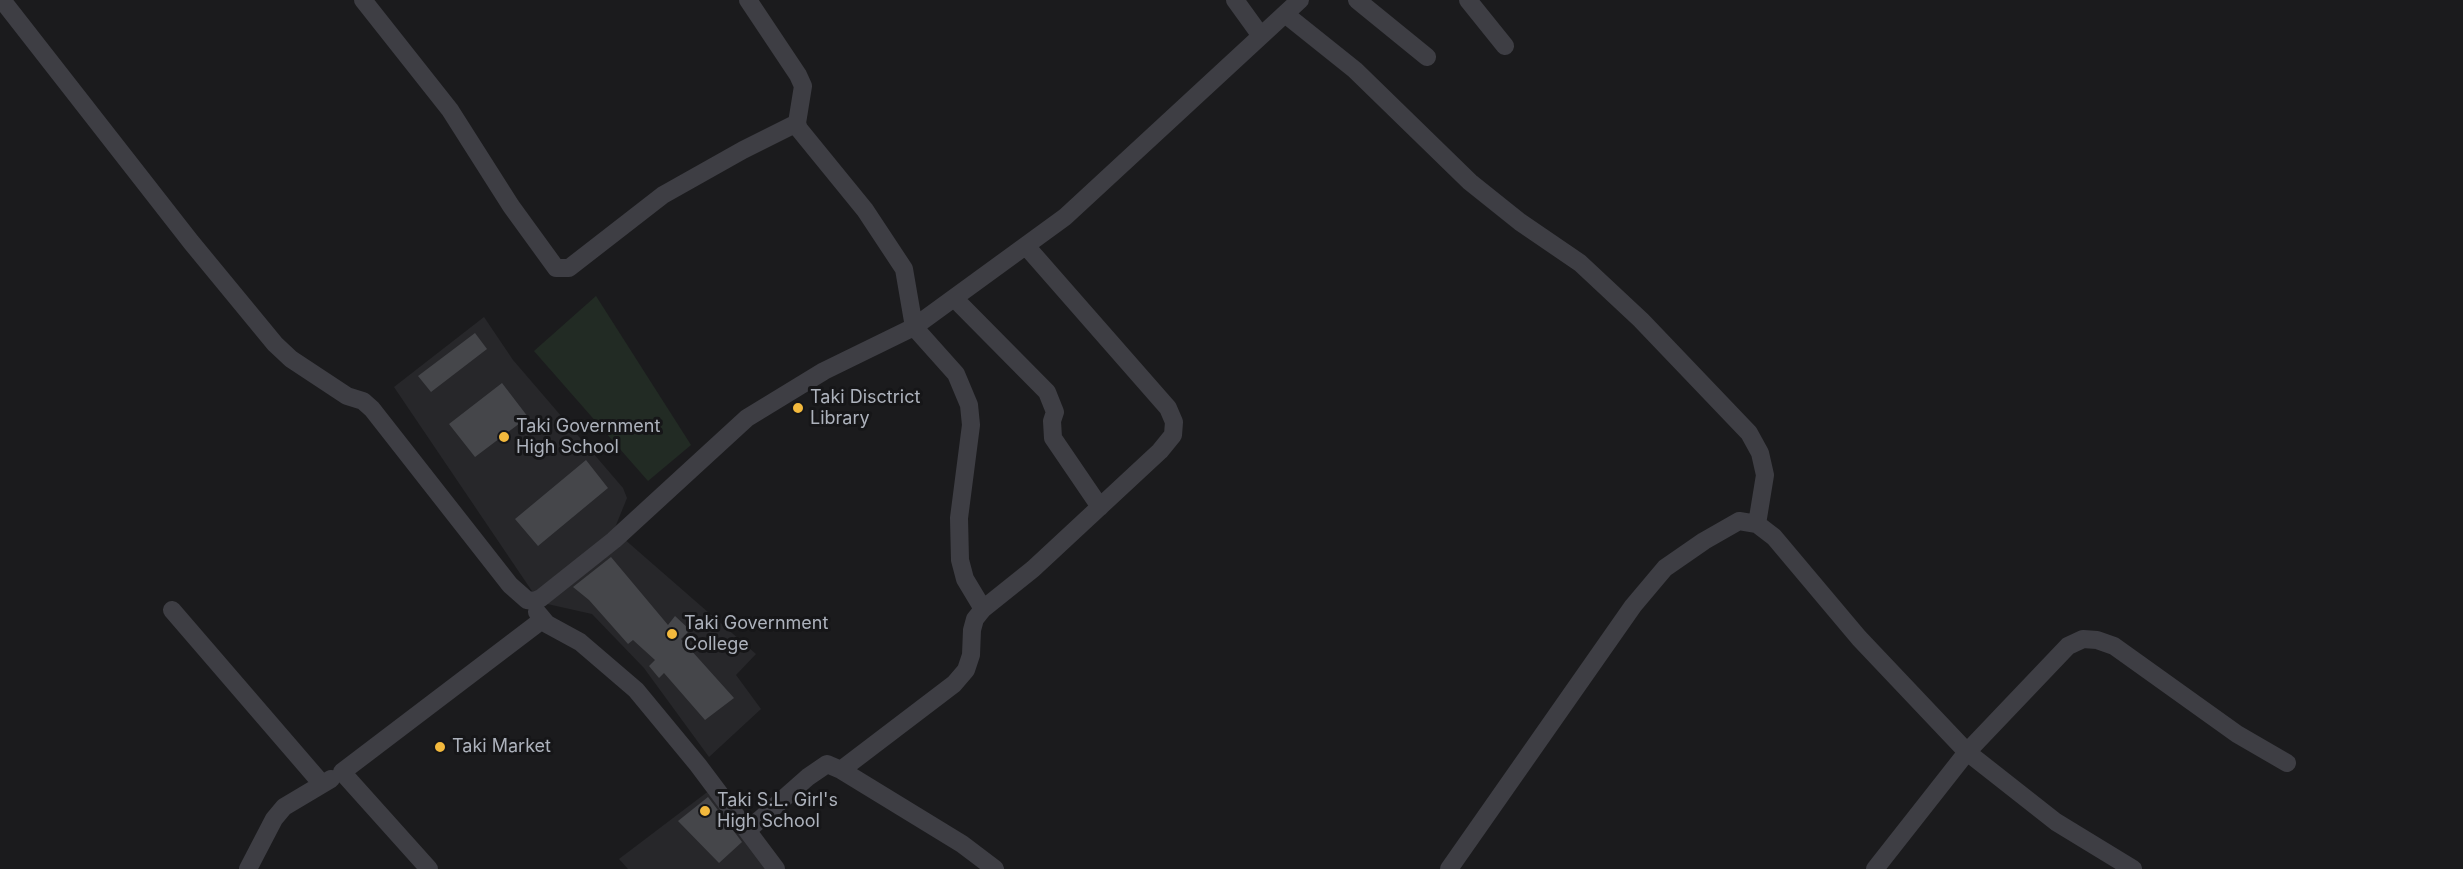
<!DOCTYPE html>
<html>
<head>
<meta charset="utf-8">
<style>
	body { margin:0 }
	canvas { display:block; background:#1b1b1d }
</style>
</head>
<body>
<canvas width="2463" height="869"></canvas>
<script>
const context = document.querySelector('canvas').getContext('2d');
context.lineJoin = 'round';
function paint(path, color) { context.fillStyle = color; context.fill(path, 'evenodd'); }
const shape = rows => new Path2D(rows.map(r => 'M' + r).join(''));
function trace(path, color, width, dash) { context.strokeStyle = color; context.lineWidth = width; context.lineCap = dash ? 'butt' : 'round'; context.setLineDash(dash || []); context.stroke(path); }
function write(font, color, halo, rows, align = 'center') {
  context.font = font + ' Inter,sans-serif'; context.lineWidth = 6; context.setLineDash([]); context.textBaseline = 'middle'; context.strokeStyle = halo; context.fillStyle = color; for (const [text, x, y, turn = 0] of rows) {
    context.save(); context.translate(x, y); context.rotate((+turn || 0) * Math.PI / 180); context.textAlign = isNaN(turn) ? turn : align; if (halo) context.strokeText(text, 0, 0); context.fillText(text, 0, 0); context.restore();
  }
}
const built = shape([
	[484,317,513,360,623,488,627,498,614,530,536,597,394,387],
	[623,538,756,654,736,675,761,709,709,757,644,668,592,614,543,603],
	[710,790,768,869,628,869,619,859]
]);
const green = shape([
	[596,296,691,445,648,481,534,351]
]);
const building = shape([
	[475,333,487,349,431,392,418,376],
	[502,383,528,417,475,457,449,424],
	[586,460,608,488,538,546,515,519],
	[611,557,668,625,675,616,690,630,681,639,734,698,705,720,664,673,659,678,649,666,655,660,633,640,628,644,589,600,573,587],
	[708,797,742,842,719,863,678,821]
]);
const minor = shape([
	[2,0,191,242,275,344,291,359,347,396,363,401,372,409,510,585,527,600,534,601,541,598,614,540,747,418,824,371,914,327,1065,217,1300,0],
	[363,0,450,110,511,206,556,268,569,268,663,195,743,150,797,123],
	[748,0,798,75,803,86,797,123,799,129,865,210,904,269,914,327,956,374,969,405,971,425,959,518,960,560,965,579,983,609],
	[1235,0,1261,36],
	[1357,0,1427,57],
	[1468,0,1505,46],
	[1285,14,1355,70,1470,182,1520,222,1580,263,1641,320,1749,433,1760,453,1765,475,1757,524],
	[955,299,1047,392,1055,412,1052,421,1053,438,1100,507],
	[172,610,322,784],
	[537,612,547,624,580,642,636,690,698,765,776,869],
	[841,770,954,684,966,670,971,655,972,630,975,619,983,609,1033,569,1160,451,1173,435,1174,422,1168,408,1026,246],
	[748,830,808,777,827,764,841,770,962,844,995,869],
	[248,869,274,819,284,807,331,779],
	[429,869,342,772,542,620],
	[1449,869,1633,606,1665,568,1704,541,1739,521,1757,524,1774,537,1859,638,1967,752,2056,822,2133,869],
	[1875,869,1967,752,2068,646,2083,639,2097,640,2114,646,2237,734,2287,763]
]);
const markers = [
	[798,408,6,"#f3b93d"],
	[504,437,6,"#f3b93d"],
	[672,634,6,"#f3b93d"],
	[440,747,6,"#f3b93d"],
	[705,811,6,"#f3b93d"]
];
const poiNames = [
	["Taki Disctrict",810,398],
	["Library",810,419],
	["Taki Government",516,427],
	["High School",516,448],
	["Taki Government",684,624],
	["College",684,645],
	["Taki Market",452,747],
	["Taki S.L. Girl's",717,801],
	["High School",717,822]
];
paint(built, '#27272a');
paint(green, '#222b24');
paint(building, '#45464a');
trace(minor, '#3e3e44', 18);
for (const [x, y, r, color] of markers) { const dot = new Path2D(); dot.arc(x, y, r, 0, 2 * Math.PI); context.fillStyle = color; context.fill(dot); trace(dot, '#161618', 2); }
write('18px', '#adb2bc', '#161618', poiNames, 'left');
</script>
</body>
</html>
